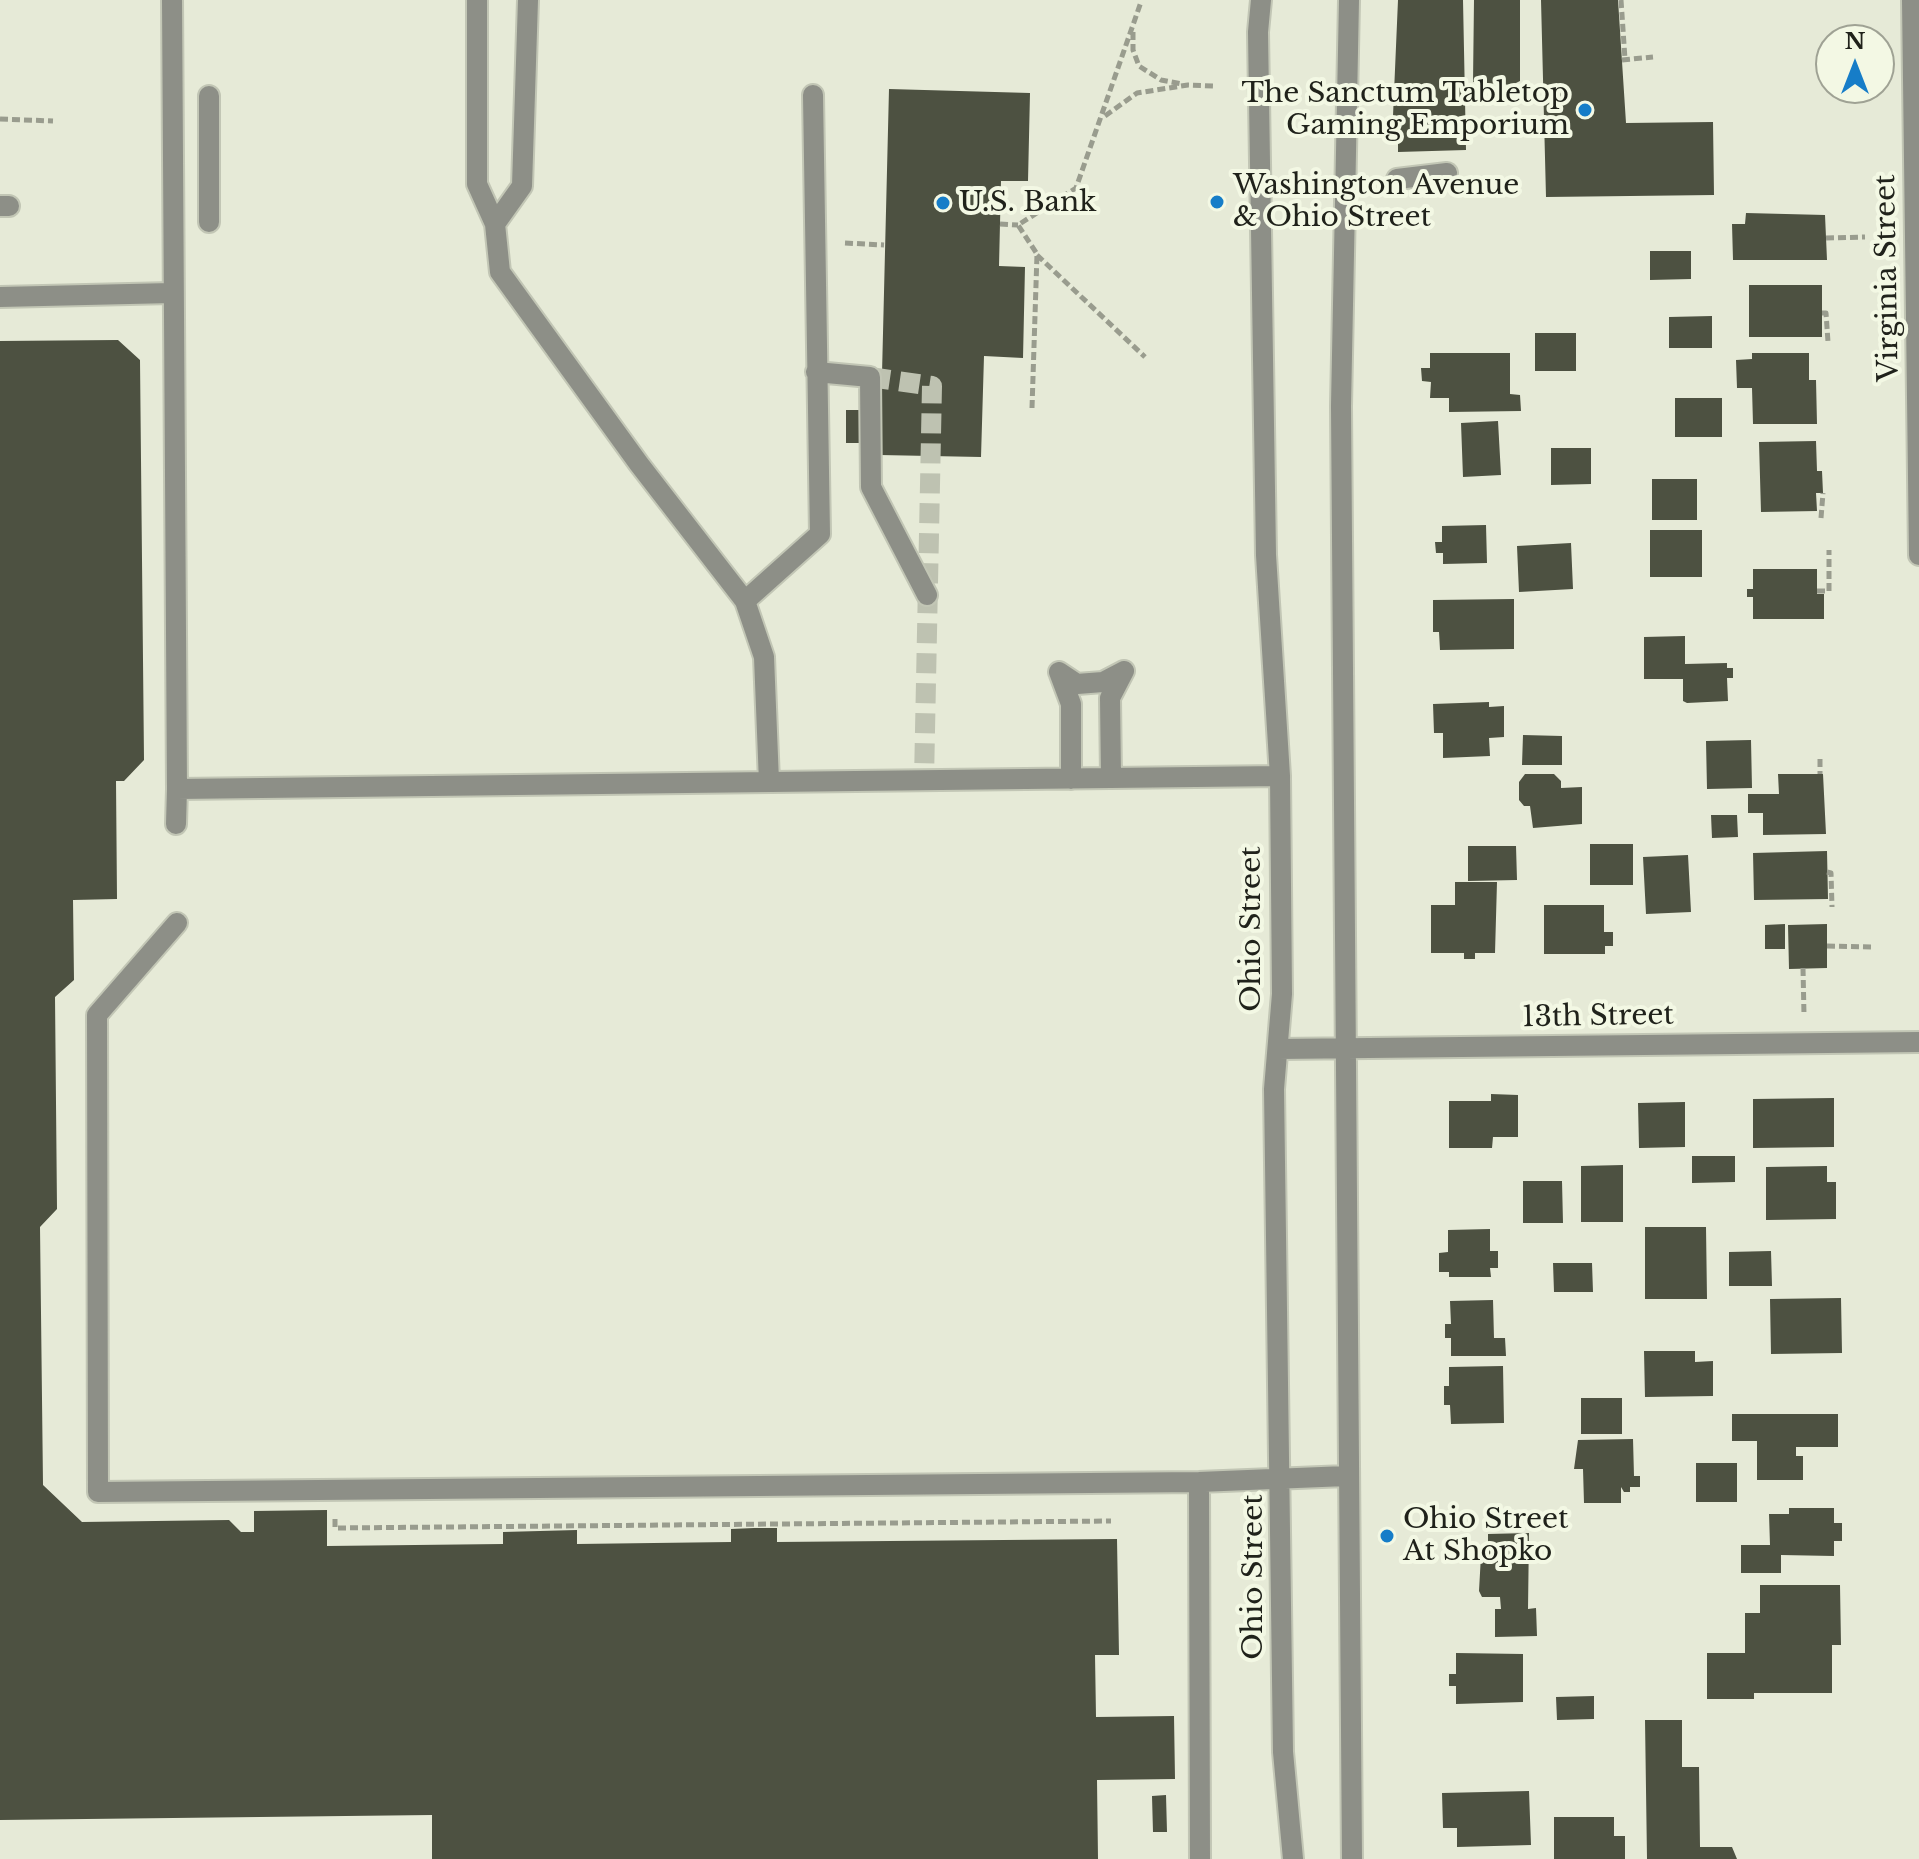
<!DOCTYPE html>
<html>
<head>
<meta charset="utf-8">
<style>
	body { margin:0 }
	#map { position:relative; width:1919px; height:1859px; overflow:hidden; background:#e6ead7; font-family:"Libre Baskerville",serif }
	canvas { display:block }
	.north { position:absolute; left:1815px; top:24px; width:80px; height:80px; box-sizing:border-box; background:#f3f8e4; border:2px solid #9fa294; border-radius:50%; rotate:0deg; font-size:22px; font-weight:700; line-height:32px; text-align:center; color:#20221b }
	.north::after { content:''; display:block; margin:auto; width:28px; height:36px; background:#167dc8; clip-path:polygon(50% 0,100% 100%,50% 72%,0 100%) }
</style>
</head>
<body>
<div id="map">
<canvas width="1919" height="1859"></canvas>
<div class="north">N</div>
</div>
<script>
const context = document.querySelector('canvas').getContext('2d');
context.lineJoin = 'round';
function paint(path, color) { context.fillStyle = color; context.fill(path, 'evenodd'); }
const shape = rows => new Path2D(rows.map(r => 'M' + r).join(''));
function trace(path, color, width, dash) { context.strokeStyle = color; context.lineWidth = width; context.lineCap = dash ? 'butt' : 'round'; context.setLineDash(dash || []); context.stroke(path); }
function write(font, color, halo, rows, align = 'center') {
  context.font = font + ' "Libre Baskerville",serif'; context.lineWidth = 8; context.setLineDash([]); context.textBaseline = 'middle'; context.strokeStyle = halo; context.fillStyle = color; for (const [text, x, y, turn = 0] of rows) {
    context.save(); context.translate(x, y); context.rotate((+turn || 0) * Math.PI / 180); context.textAlign = isNaN(turn) ? turn : align; if (halo) context.strokeText(text, 0, 0); context.fillText(text, 0, 0); context.restore();
  }
}
const building = shape([
	[1398,0,1463,0,1466,150,1398,152,1398,139,1392,139],
	[1474,0,1520,0,1520,81,1512,85,1473,82],
	[1541,0,1618,0,1626,123,1713,122,1714,195,1546,197],
	[889,89,1030,93,1028,181,1001,181,999,266,1025,267,1023,358,984,356,981,457,880,455],
	[1746,213,1825,215,1827,260,1733,260,1732,224,1745,224],
	[1650,251,1691,251,1691,279,1650,280],
	[1749,285,1822,285,1822,337,1749,337],
	[1712,316,1712,348,1669,348,1669,317],
	[1535,333,1576,333,1576,371,1535,371],
	[118,340,140,360,144,760,124,781,116,781,117,899,73,900,74,980,55,997,57,1209,40,1227,43,1485,82,1522,229,1520,241,1532,254,1532,254,1511,327,1510,327,1546,503,1544,503,1532,577,1530,577,1544,731,1542,731,1529,754,1528,777,1528,777,1542,1117,1539,1119,1655,1095,1655,1096,1717,1174,1716,1175,1779,1097,1780,1098,1859,432,1859,432,1815,0,1820,0,341],
	[1430,353,1510,353,1510,394,1520,395,1521,411,1449,412,1449,398,1430,398,1431,382,1422,381,1421,368,1430,368],
	[1752,353,1809,353,1809,380,1816,380,1817,424,1753,424,1752,388,1737,388,1736,360,1752,359],
	[1675,398,1722,398,1722,437,1675,437],
	[846,410,861,410,861,443,846,443],
	[1498,421,1501,475,1463,477,1461,423],
	[1816,441,1817,471,1822,471,1823,493,1816,493,1817,511,1761,512,1759,442],
	[1551,448,1591,448,1591,484,1551,485],
	[1652,479,1697,479,1697,520,1652,520],
	[1486,525,1487,563,1443,564,1443,553,1436,553,1435,542,1442,542,1442,526],
	[1650,530,1702,530,1702,577,1650,577],
	[1571,543,1573,589,1519,592,1517,546],
	[1753,569,1817,569,1817,594,1824,594,1824,619,1753,619,1753,597,1747,597,1747,589,1753,589],
	[1514,599,1514,649,1440,650,1439,632,1433,632,1433,600],
	[1685,636,1685,664,1727,663,1727,668,1733,668,1733,678,1727,678,1728,701,1687,703,1683,701,1683,679,1644,679,1644,637],
	[1489,702,1489,707,1504,706,1504,737,1489,738,1490,756,1443,758,1443,733,1434,733,1433,704],
	[1523,735,1562,736,1562,765,1522,765],
	[1751,740,1752,788,1707,789,1706,741],
	[1525,774,1554,774,1561,781,1561,788,1582,787,1582,824,1533,828,1530,806,1524,806,1519,800,1519,782],
	[1778,774,1823,774,1826,834,1763,835,1763,813,1748,813,1748,794,1779,794],
	[1711,815,1737,815,1738,837,1712,838],
	[1590,844,1633,844,1633,885,1590,885],
	[1468,846,1516,846,1517,880,1468,881],
	[1827,851,1828,899,1754,900,1753,853],
	[1688,855,1691,912,1646,914,1643,857],
	[1455,882,1497,882,1495,953,1475,953,1475,959,1464,959,1464,953,1431,953,1431,905,1455,905],
	[1544,905,1604,905,1604,932,1613,932,1613,946,1605,946,1605,954,1544,954],
	[1785,924,1785,949,1765,949,1765,925],
	[1827,924,1827,968,1789,969,1788,925],
	[1491,1094,1518,1095,1518,1137,1493,1137,1492,1148,1449,1148,1449,1101,1491,1101],
	[1834,1098,1834,1147,1753,1148,1753,1099],
	[1685,1102,1685,1147,1639,1148,1638,1103],
	[1692,1156,1735,1156,1735,1182,1692,1183],
	[1623,1165,1623,1222,1581,1222,1581,1166],
	[1827,1166,1827,1182,1836,1182,1836,1219,1766,1220,1766,1167],
	[1523,1181,1562,1181,1563,1223,1523,1223],
	[1645,1227,1706,1227,1707,1299,1645,1299],
	[1490,1229,1490,1251,1498,1251,1498,1268,1490,1268,1491,1277,1449,1277,1449,1272,1439,1272,1439,1253,1448,1252,1448,1230],
	[1771,1251,1772,1286,1729,1286,1729,1252],
	[1553,1263,1592,1263,1593,1292,1554,1292],
	[1841,1298,1842,1353,1771,1354,1770,1299],
	[1493,1300,1494,1338,1505,1338,1506,1356,1451,1356,1451,1338,1445,1338,1445,1324,1451,1324,1450,1301],
	[1644,1351,1695,1351,1695,1362,1713,1361,1713,1396,1645,1397],
	[1503,1366,1504,1423,1451,1424,1450,1405,1444,1405,1444,1386,1449,1386,1449,1367],
	[1581,1398,1622,1398,1622,1434,1581,1434],
	[1732,1414,1838,1414,1838,1447,1796,1447,1796,1456,1803,1456,1803,1480,1757,1480,1757,1441,1732,1441],
	[1633,1439,1634,1476,1640,1476,1640,1487,1630,1487,1630,1492,1624,1492,1621,1487,1621,1503,1584,1503,1583,1469,1574,1469,1578,1440],
	[1696,1463,1737,1463,1737,1502,1696,1502],
	[1789,1508,1834,1508,1834,1523,1842,1523,1842,1541,1834,1541,1834,1556,1781,1555,1781,1573,1741,1573,1741,1545,1770,1545,1769,1514,1789,1514],
	[1529,1533,1528,1609,1536,1608,1537,1636,1495,1637,1495,1609,1501,1609,1500,1597,1482,1597,1479,1591,1481,1555,1488,1554,1488,1534],
	[1760,1585,1840,1585,1841,1645,1832,1645,1832,1693,1754,1693,1754,1699,1707,1699,1707,1653,1745,1653,1745,1613,1760,1613],
	[1456,1653,1523,1654,1523,1702,1456,1704,1456,1686,1449,1686,1449,1674,1456,1674],
	[1594,1696,1594,1719,1557,1720,1556,1697],
	[1645,1720,1682,1720,1682,1767,1699,1767,1700,1847,1732,1847,1737,1859,1647,1859],
	[1529,1791,1531,1845,1457,1847,1457,1828,1443,1828,1442,1793],
	[1166,1795,1167,1832,1153,1832,1152,1796],
	[1554,1817,1614,1817,1614,1836,1625,1836,1625,1859,1554,1859]
]);
const minorTunnel = shape([
	[870,377,932,386,924,780]
]);
const path = shape([
	[1621,0,1625,59],
	[1133,32,1133,50,1139,66,1161,80,1182,84],
	[1622,60,1653,57],
	[1105,116,1137,93,1188,85,1214,86],
	[0,119,53,121],
	[1000,224,1018,225],
	[1826,238,1865,237],
	[845,243,884,245],
	[1037,255,1145,357],
	[1822,313,1826,313,1828,342],
	[1032,408,1037,254,1018,225,1076,188,1141,2],
	[1821,518,1823,493],
	[1817,591,1829,591,1829,550],
	[1820,759,1820,774],
	[1827,872,1831,873,1832,907],
	[1827,946,1873,947],
	[1803,968,1804,1015],
	[335,1519,335,1528,1111,1521]
]);
const minor = shape([
	[172,0,177,789,1280,776],
	[477,0,477,184,495,224,500,272,639,464,745,601,764,657,769,782],
	[1261,0,1258,32,1266,555,1280,776,1282,994,1274,1089,1283,1752,1293,1859],
	[1349,0,1341,406,1352,1859],
	[1912,0,1919,555],
	[209,96,209,222],
	[1397,179,1447,173],
	[0,206,9,206],
	[495,224,522,186,528,0],
	[0,297,172,293],
	[816,372,870,377,871,487,927,595],
	[745,601,820,534,813,95],
	[1059,672,1071,704,1071,779],
	[1059,672,1077,684,1103,682,1124,671],
	[1111,778,1110,698,1124,671],
	[176,824,177,789],
	[177,923,97,1015,98,1492,1199,1482,1346,1476],
	[1278,1049,1919,1042],
	[1199,1482,1200,1859]
]);
const markers = [
	[1585,110,8,"#167dc8"],
	[1217,202,8,"#167dc8"],
	[943,203,8,"#167dc8"],
	[1387,1536,8,"#167dc8"]
];
const poiNames = [
	["The Sanctum Tabletop",1569,94,"right"],
	["Gaming Emporium",1569,126,"right"],
	["Washington Avenue",1233,186],
	["& Ohio Street",1233,218],
	["U.S. Bank",959,203],
	["Ohio Street",1403,1520],
	["At Shopko",1403,1552]
];
const streetNames = [
	["Virginia Street",1888,278,-91],
	["Ohio Street",1252,929,-90],
	["13th Street",1598,1017,-1],
	["Ohio Street",1254,1577,-90]
];
paint(building, '#4d5141');
trace(minorTunnel, '#bec2b1', 20, [20, 10]);
trace(minor, '#c2c6b5', 24);
trace(path, '#999c8e', 5, [8, 4]);
trace(minor, '#8d8f87', 20);
for (const [x, y, r, color] of markers) { const dot = new Path2D(); dot.arc(x, y, r, 0, 2 * Math.PI); context.fillStyle = color; context.fill(dot); trace(dot, '#f3f8e4', 3); }
write('28px', '#20221b', '#f3f8e4', poiNames, 'left');
write('28px', '#20221b', '#f3f8e4', streetNames);
</script>
</body>
</html>
